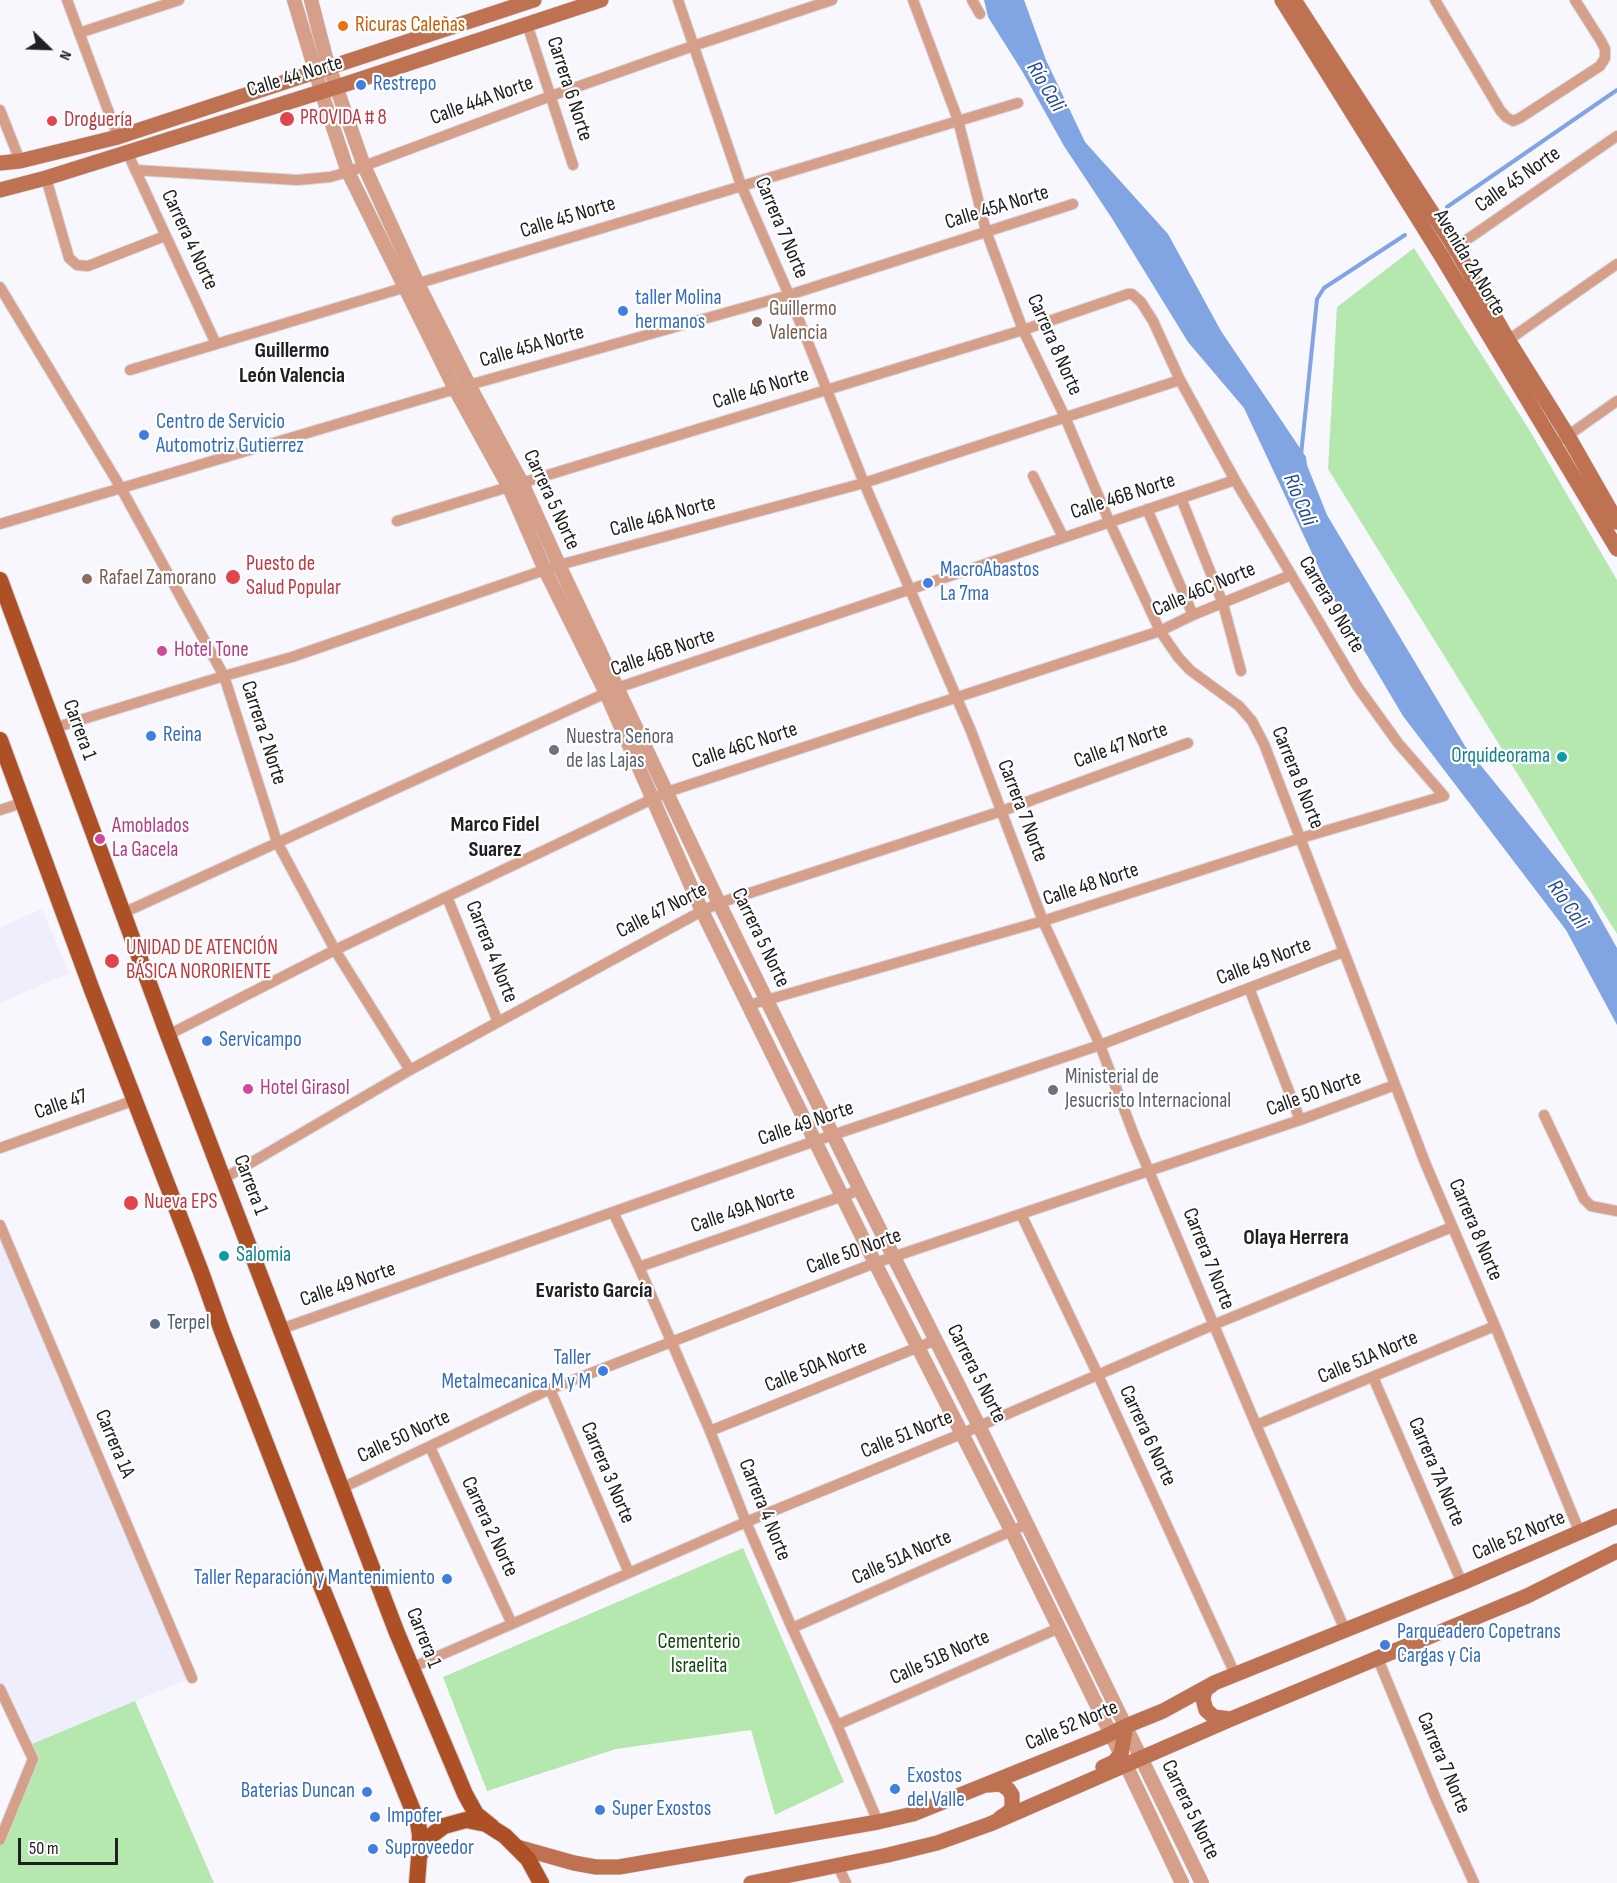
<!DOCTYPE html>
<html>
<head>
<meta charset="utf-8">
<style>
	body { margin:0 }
	#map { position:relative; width:1617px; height:1883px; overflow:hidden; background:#f8f7fe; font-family:"Sofia Sans Condensed",sans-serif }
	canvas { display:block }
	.north { position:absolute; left:18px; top:18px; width:60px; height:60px; -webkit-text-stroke:4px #fff; paint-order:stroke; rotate:113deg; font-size:16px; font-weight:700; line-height:24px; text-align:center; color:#202023 }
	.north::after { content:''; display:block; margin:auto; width:21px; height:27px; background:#202023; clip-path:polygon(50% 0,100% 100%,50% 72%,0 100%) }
	.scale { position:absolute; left:18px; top:1838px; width:100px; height:27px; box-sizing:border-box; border:3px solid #202023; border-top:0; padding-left:8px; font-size:18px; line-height:21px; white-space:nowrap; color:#202023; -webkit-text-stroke:4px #fff; paint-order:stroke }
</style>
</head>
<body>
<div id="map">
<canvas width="1617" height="1883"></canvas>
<div class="north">N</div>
<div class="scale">50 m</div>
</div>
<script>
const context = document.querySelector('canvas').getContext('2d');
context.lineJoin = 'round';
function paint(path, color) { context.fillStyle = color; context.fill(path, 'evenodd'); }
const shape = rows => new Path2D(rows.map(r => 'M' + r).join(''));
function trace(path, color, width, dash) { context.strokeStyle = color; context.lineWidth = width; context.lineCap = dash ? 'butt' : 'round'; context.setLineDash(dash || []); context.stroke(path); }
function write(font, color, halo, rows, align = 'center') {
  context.font = font + ' "Sofia Sans Condensed",sans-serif'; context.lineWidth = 4.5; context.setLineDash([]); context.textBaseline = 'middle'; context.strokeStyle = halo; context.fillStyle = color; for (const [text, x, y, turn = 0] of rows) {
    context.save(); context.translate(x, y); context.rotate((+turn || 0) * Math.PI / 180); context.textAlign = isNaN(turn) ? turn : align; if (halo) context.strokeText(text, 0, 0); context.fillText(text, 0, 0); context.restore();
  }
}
const built = shape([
	[42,909,69,973,0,1003,0,927],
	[0,1225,191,1678,27,1746,0,1689]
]);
const green = shape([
	[1414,248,1530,431,1617,580,1617,934,1328,469,1337,307],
	[743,1548,844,1782,775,1815,751,1730,616,1749,487,1791,443,1677],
	[135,1701,214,1883,0,1883,0,1840,33,1759,27,1746]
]);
const water = shape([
	[984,0,1024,0,1046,60,1085,142,1168,234,1221,331,1306,457,1307,465,1327,515,1465,746,1590,900,1617,948,1617,1025,1566,930,1403,716,1333,598,1244,408,1188,342,1113,220,1064,146,1022,71,988,17]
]);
const stream = shape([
	[1447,207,1617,90],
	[1301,455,1317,299,1324,288,1405,235]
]);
const minor = shape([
	[67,0,118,137],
	[678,0,741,185,789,295,864,483,971,731,1043,921,1100,1045,1135,1138,1256,1425,1345,1630],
	[913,0,958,120,986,231,1023,330,1065,417,1109,521,1160,631,1178,657,1190,670,1239,706,1252,721,1264,744,1426,1165,1495,1326,1580,1533],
	[972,0,980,14],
	[1435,0,1500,110,1506,117,1513,121,1520,118,1600,66,1605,58,1605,49,1601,41,1575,0],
	[527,24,573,165],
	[79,33,179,0],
	[0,110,20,161],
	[127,152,216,344],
	[135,170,297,180,330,177,348,172,551,96,693,46,832,0],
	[46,178,69,258,77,265,88,266,165,236],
	[1449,252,1617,136],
	[0,287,121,488,224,676,277,842,335,950,410,1070],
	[1504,343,1617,264],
	[130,370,1018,103],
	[1563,439,1617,401],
	[1033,476,1063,537],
	[1181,498,1223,604,1241,671],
	[1147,509,1193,615],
	[397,521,1023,330,1128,294,1132,294,1141,302,1153,321,1180,380,1235,480,1357,686,1398,743,1444,796,1301,838,1043,921,749,1005],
	[0,524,469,385,789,295,1073,204],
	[54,728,224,676,292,657,559,565,864,483,1180,380],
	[0,810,22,803],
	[447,897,498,1022],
	[123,913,617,688,1235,480],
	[1249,988,1300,1120],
	[168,1035,335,950,667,792,1160,631,1193,615,1291,575],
	[1544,1115,1584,1199,1591,1206,1617,1211],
	[0,1148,135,1100],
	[223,1179,410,1070,702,911,719,903,1002,811,1188,743],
	[613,1212,639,1267,710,1431,746,1522,792,1628,837,1725,878,1822],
	[1021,1214,1098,1375,1235,1674],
	[0,1225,192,1678],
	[639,1267,860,1190],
	[281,1329,815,1141,1100,1045,1343,952],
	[1373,1377,1462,1583],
	[550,1389,629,1573],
	[1256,1425,1495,1326],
	[710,1431,936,1340],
	[430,1447,512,1624],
	[340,1489,550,1389,875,1263,1300,1120,1395,1085],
	[792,1628,1027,1524],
	[1378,1659,1436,1799,1474,1883],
	[411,1668,746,1522,961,1434,1213,1325,1452,1227],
	[0,1689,33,1759,0,1840],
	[837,1725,1059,1628],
	[838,1866,846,1883]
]);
const tertiary = shape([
	[294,0,324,100,348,172,455,389,509,487,545,570,606,693,702,911,875,1263,1011,1530,1126,1765,1182,1883],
	[311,0,326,58,364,166,418,284,469,385,522,483,559,565,719,903,860,1190,979,1426,1202,1883]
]);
const secondary = shape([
	[1282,0,1442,257,1617,549],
	[1294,0,1455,248,1508,340,1568,436,1617,522],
	[0,163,20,161,118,137,534,0],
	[0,190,46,178,346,84,601,0],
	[1212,1685,1206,1689,1204,1694,1203,1699,1206,1710,1214,1717,1230,1719],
	[1103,1767,1114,1762,1121,1754,1126,1726],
	[988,1785,1000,1784,1008,1789,1012,1795,1012,1807,1009,1812,1000,1818],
	[517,1847,574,1863,596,1867,619,1867,878,1822,913,1814,1104,1737,1126,1726,1163,1711,1214,1683,1462,1583,1617,1516],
	[751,1883,888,1855,937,1843,990,1824,1231,1719,1527,1596,1617,1551]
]);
const primary = shape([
	[0,580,168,1035,397,1633,465,1794,476,1814,492,1827],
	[0,740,92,990,201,1272,222,1331,320,1583,418,1823,420,1835,419,1857],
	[417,1883,419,1857,424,1845,432,1835,444,1826,466,1820,486,1824,505,1836,528,1859,541,1883]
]);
const markers = [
	[343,26,6,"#e8710a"],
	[361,85,6,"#3f7fe0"],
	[287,119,8,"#e0444e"],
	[52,121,6,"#e0444e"],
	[623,311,6,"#3f7fe0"],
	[757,322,6,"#8d6e63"],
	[144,435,6,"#3f7fe0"],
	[233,577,8,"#e0444e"],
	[87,579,6,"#8d6e63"],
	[928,583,6,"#3f7fe0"],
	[162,651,6,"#d1479c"],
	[151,736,6,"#3f7fe0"],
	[554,750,6,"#6b7280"],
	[1562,757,6,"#0f9aa8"],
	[100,839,6,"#d1479c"],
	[112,961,8,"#e0444e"],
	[207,1041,6,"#3f7fe0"],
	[248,1089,6,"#d1479c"],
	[1053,1090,6,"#6b7280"],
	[131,1203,8,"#e0444e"],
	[224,1256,6,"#0f9aa8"],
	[155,1324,6,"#5c6f8a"],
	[603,1371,6,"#3f7fe0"],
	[447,1579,6,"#3f7fe0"],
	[1385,1645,6,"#3f7fe0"],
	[895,1789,6,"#3f7fe0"],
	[367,1792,6,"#3f7fe0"],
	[600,1810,6,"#3f7fe0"],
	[375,1817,6,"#3f7fe0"],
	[373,1849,6,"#3f7fe0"]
];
const foodNames = [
	["Ricuras Caleñas",355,26]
];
const streetNames = [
	["Calle 44 Norte",295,77,-17],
	["Carrera 6 Norte",569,89,72],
	["Calle 44A Norte",482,101,-20],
	["Calle 45 Norte",1518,180,-35],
	["Calle 45A Norte",997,208,-17],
	["Calle 45 Norte",568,218,-17],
	["Carrera 7 Norte",781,228,67],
	["Carrera 4 Norte",189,240,65],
	["Avenida 2A Norte",1469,263,59],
	["Carrera 8 Norte",1054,345,66],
	["Calle 45A Norte",532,347,-16],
	["Calle 46 Norte",761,389,-17],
	["Calle 46B Norte",1123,497,-18],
	["Carrera 5 Norte",551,500,65],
	["Calle 46A Norte",663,517,-15],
	["Calle 46C Norte",1204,590,-23],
	["Carrera 9 Norte",1331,605,59],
	["Calle 46B Norte",663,653,-19],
	["Carrera 1",79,730,70],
	["Carrera 2 Norte",263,733,72],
	["Calle 46C Norte",745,746,-18],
	["Calle 47 Norte",1121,746,-20],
	["Carrera 8 Norte",1297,778,68],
	["Carrera 7 Norte",1022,811,69],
	["Calle 48 Norte",1091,885,-18],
	["Calle 47 Norte",662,911,-27],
	["Carrera 5 Norte",760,938,64],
	["Carrera 4 Norte",491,952,68],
	["Calle 49 Norte",1264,962,-21],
	["Calle 50 Norte",1314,1094,-20],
	["Calle 47",61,1105,-19],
	["Calle 49 Norte",806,1124,-19],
	["Carrera 1",250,1185,69],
	["Calle 49A Norte",743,1210,-19],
	["Carrera 8 Norte",1475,1230,67],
	["Calle 50 Norte",854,1252,-20],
	["Carrera 7 Norte",1208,1259,68],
	["Calle 49 Norte",348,1285,-19],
	["Calle 51A Norte",1368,1358,-23],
	["Calle 50A Norte",816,1367,-22],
	["Carrera 5 Norte",976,1374,63],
	["Calle 51 Norte",907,1435,-22],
	["Carrera 6 Norte",1147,1436,65],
	["Calle 50 Norte",404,1437,-25],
	["Carrera 1A",114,1444,67],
	["Carrera 7A Norte",1436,1472,67],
	["Carrera 3 Norte",607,1473,67],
	["Carrera 4 Norte",764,1510,68],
	["Carrera 2 Norte",489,1527,65],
	["Calle 52 Norte",1519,1536,-23],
	["Calle 51A Norte",902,1558,-24],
	["Carrera 1",423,1638,68],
	["Calle 51B Norte",940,1658,-24],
	["Calle 52 Norte",1072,1726,-23],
	["Carrera 7 Norte",1443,1763,67],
	["Carrera 5 Norte",1190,1810,64]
];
const shopNames = [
	["Restrepo",373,85],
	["taller Molina",635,299],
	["hermanos",635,323],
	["Centro de Servicio",156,423],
	["Automotriz Gutierrez",156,447],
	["MacroAbastos",940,571],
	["La 7ma",940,595],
	["Reina",163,736],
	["Servicampo",219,1041],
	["Taller",591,1359,"right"],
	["Metalmecanica M y M",591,1383,"right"],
	["Taller Reparación y Mantenimiento",435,1579,"right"],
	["Parqueadero Copetrans",1397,1633],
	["Cargas y Cia",1397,1657],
	["Exostos",907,1777],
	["del Valle",907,1801],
	["Baterias Duncan",355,1792,"right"],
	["Super Exostos",612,1810],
	["Impofer",387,1817],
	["Suproveedor",385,1849]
];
const healthNames = [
	["PROVIDA # 8",300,119],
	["Droguería",64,121],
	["Puesto de",246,565],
	["Salud Popular",246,589],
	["UNIDAD DE ATENCIÓN",126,949],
	["BÁSICA NORORIENTE",126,973],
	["Nueva EPS",144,1203]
];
const educationNames = [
	["Guillermo",769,310],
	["Valencia",769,334],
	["Rafael Zamorano",99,579]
];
const hotelNames = [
	["Hotel Tone",174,651],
	["Amoblados",112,827],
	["La Gacela",112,851],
	["Hotel Girasol",260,1089]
];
const worshipNames = [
	["Nuestra Señora",566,738],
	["de las Lajas",566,762],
	["Ministerial de",1065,1078],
	["Jesucristo Internacional",1065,1102]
];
const cultureNames = [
	["Orquideorama",1550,757],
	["Salomia",236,1256,"left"]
];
const serviceNames = [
	["Terpel",167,1324]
];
const parkNames = [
	["Cementerio",699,1643],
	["Israelita",699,1667]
];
const waterNames = [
	["Río Cali",1045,87,59],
	["Río Cali",1299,500,67],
	["Río Cali",1567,905,55]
];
const neighbourhoodNames = [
	["Guillermo",292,351],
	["León Valencia",292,376],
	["Marco Fidel",495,825],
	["Suarez",495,850],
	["Olaya Herrera",1296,1238],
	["Evaristo García",594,1291]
];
paint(built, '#efeefd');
paint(green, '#b5e8af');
paint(water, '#81a4e2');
trace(stream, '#81a4e2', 4);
trace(minor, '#d5d5db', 12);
trace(tertiary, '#d5d5db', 15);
trace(secondary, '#d5d5db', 16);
trace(primary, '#d5d5db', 18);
trace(minor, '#d59f89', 10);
trace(tertiary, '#d59f89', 14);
trace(secondary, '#bf7252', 15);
trace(primary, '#ad5025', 16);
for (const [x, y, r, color] of markers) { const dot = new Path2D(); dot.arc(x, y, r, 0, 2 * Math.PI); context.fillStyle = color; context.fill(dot); trace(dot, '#fff', 2); }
write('21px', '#c56008', '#fff', foodNames, 'left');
write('21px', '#202023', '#fff', streetNames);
write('21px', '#366cbe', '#fff', shopNames, 'left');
write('21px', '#be3a42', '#fff', healthNames, 'left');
write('21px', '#785e54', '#fff', educationNames, 'left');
write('21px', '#b23c85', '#fff', hotelNames, 'left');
write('21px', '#5b616d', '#fff', worshipNames, 'left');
write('21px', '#0d838f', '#fff', cultureNames, 'right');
write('21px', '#4e5e75', '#fff', serviceNames, 'left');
write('21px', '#11460d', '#fff', parkNames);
write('italic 22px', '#224b94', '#fff', waterNames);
write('bold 22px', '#202023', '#fff', neighbourhoodNames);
</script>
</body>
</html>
